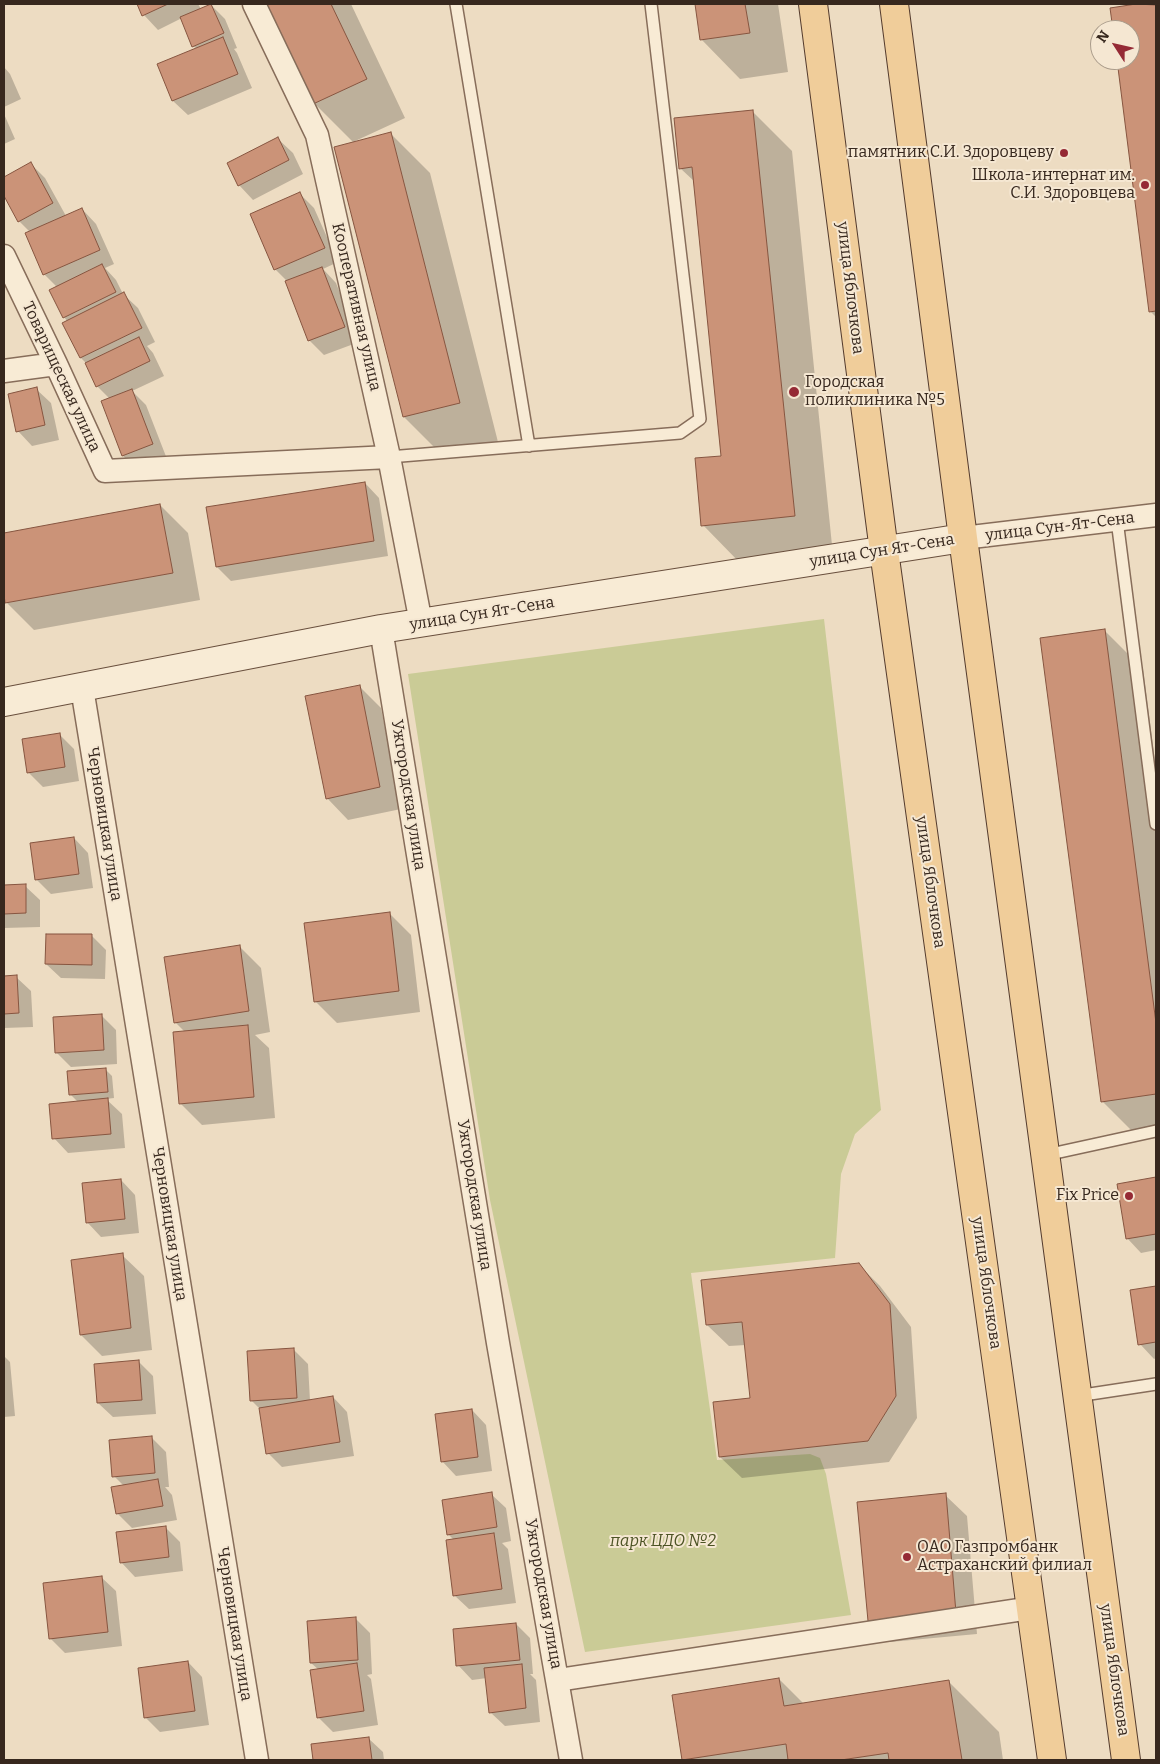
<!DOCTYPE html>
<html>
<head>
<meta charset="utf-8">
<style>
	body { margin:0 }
	#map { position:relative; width:1160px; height:1764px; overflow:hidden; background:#eddcc2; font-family:Bitter,serif }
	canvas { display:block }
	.frame { position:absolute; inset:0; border:5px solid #37281e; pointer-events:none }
	.north { position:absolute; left:1090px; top:20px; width:50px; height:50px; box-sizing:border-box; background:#f5e7d2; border:1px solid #a99b8a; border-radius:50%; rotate:305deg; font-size:14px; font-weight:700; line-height:20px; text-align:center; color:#37281e }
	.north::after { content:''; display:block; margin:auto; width:18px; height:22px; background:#952a35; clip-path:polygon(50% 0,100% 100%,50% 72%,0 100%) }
</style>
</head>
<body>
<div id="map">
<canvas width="1160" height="1764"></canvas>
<div class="frame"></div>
<div class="north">N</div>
</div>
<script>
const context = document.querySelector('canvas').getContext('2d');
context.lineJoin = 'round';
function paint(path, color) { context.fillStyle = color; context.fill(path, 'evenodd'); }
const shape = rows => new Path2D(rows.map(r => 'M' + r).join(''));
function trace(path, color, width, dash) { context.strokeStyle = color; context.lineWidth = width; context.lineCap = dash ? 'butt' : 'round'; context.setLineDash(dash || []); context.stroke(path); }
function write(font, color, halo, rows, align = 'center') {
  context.font = font + ' Bitter,serif'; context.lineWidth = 4; context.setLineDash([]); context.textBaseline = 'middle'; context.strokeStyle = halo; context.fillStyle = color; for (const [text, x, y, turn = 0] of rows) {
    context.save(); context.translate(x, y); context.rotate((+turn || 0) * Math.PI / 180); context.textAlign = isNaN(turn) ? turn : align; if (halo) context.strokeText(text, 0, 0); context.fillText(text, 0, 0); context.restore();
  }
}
const green = shape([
	[824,619,881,1110,855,1134,841,1174,835,1258,691,1273,717,1460,810,1454,820,1458,826,1474,851,1615,585,1652,490,1200,408,674]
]);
const shadow = shape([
	[138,4,198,4,201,9,211,5,225,19,237,48,234,49,237,53,252,88,188,115,173,101,159,65,197,49,193,46,182,18,158,30,144,15],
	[268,4,351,4,405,118,353,142,314,103],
	[696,4,778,4,788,72,740,79,702,40],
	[1138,4,1156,4,1156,317,1150,311,1118,60,1130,60,1130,30,1114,30],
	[4,67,10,74,21,99,4,107],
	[753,112,792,151,833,555,741,564,703,525,722,457,695,182,680,168],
	[4,114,15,139,4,144],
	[391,134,430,173,498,442,443,456,404,417],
	[278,139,293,153,303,174,253,200,239,185],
	[31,164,45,178,66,216,82,209,96,224,114,264,105,268,116,280,123,294,138,308,155,342,147,346,153,353,164,376,132,391,146,405,167,459,138,470,123,456,102,401,110,399,97,386,87,364,81,358,64,323,68,322,64,317,57,287,44,274,30,232,19,221,4,193,4,179],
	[300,194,314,208,338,262,323,269,336,283,359,342,324,355,309,340,288,282,275,269],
	[36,389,51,403,59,440,32,446,18,431],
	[365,483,379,498,388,556,231,581,217,567],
	[160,505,188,533,200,600,34,630,6,602,4,587,4,534],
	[1104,630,1143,669,1156,769,1156,1138,1141,1140,1102,1101],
	[359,686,381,708,401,809,348,820,327,798],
	[59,734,74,749,79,781,43,787,29,773,24,740],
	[74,838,88,853,93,888,51,894,36,879],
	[4,886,25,886,40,900,40,927,4,928],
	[389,913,411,935,420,1012,337,1023,315,1001],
	[91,935,106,950,105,979,61,978,46,964],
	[239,946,261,968,270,1032,255,1035,269,1048,275,1118,202,1125,180,1103,185,1032,175,1022],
	[4,977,16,977,31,991,33,1027,4,1028],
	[101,1015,116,1030,117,1064,71,1067,56,1052],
	[105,1069,112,1076,114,1098,106,1099,122,1114,125,1148,68,1153,54,1138,78,1102,70,1094],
	[1156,1179,1156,1250,1141,1253,1127,1238,1118,1185],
	[121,1180,135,1195,139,1233,101,1237,87,1222],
	[122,1255,144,1276,152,1350,102,1356,81,1335],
	[858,1264,880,1286,911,1327,917,1418,889,1462,742,1478,720,1457,752,1399,746,1345,729,1346,707,1325],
	[1156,1287,1156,1358,1154,1359,1140,1344,1131,1291],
	[294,1350,308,1364,310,1401,333,1397,347,1412,354,1456,282,1467,268,1453,261,1410,251,1400],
	[4,1356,10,1362,15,1416,4,1417],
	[139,1362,153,1376,156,1414,113,1417,98,1403],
	[472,1410,486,1425,492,1471,456,1476,442,1461],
	[152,1438,166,1452,169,1487,165,1487,172,1495,177,1520,132,1528,117,1513,124,1486,114,1476],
	[491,1494,506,1508,511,1541,502,1543,508,1549,516,1603,469,1609,454,1595,454,1540,448,1534],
	[945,1495,967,1516,977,1634,890,1642,869,1621],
	[166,1528,180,1542,183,1571,135,1577,121,1562],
	[101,1577,116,1591,122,1646,65,1653,50,1638],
	[355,1618,370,1633,372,1674,367,1675,371,1679,378,1725,333,1732,318,1717,319,1670,311,1663,309,1622],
	[516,1624,530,1638,533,1674,530,1674,536,1680,540,1722,505,1726,490,1712,487,1678,472,1680,458,1665],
	[188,1662,202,1677,209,1725,160,1732,145,1717],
	[779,1679,804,1704,949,1682,999,1732,1003,1760,683,1760,673,1696],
	[368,1738,383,1752,384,1760,315,1760,313,1745]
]);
const building = shape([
	[137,4,168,4,142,16,137,4],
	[211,4,224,33,192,47,180,17,211,4],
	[266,4,331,4,367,79,313,104,266,4],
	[695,4,745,4,750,33,700,40,695,4],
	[1136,4,1156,5,1156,311,1149,312,1117,60,1130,60,1130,30,1113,30,1110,8,1136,4],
	[223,37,238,74,172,101,157,64,223,37],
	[753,110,795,516,701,526,695,458,721,456,692,167,679,169,674,118,753,110],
	[391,132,460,403,403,417,334,147,391,132],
	[278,137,289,160,238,186,227,163,278,137],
	[31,162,53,203,18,222,4,196,4,177,31,162],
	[300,192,325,248,274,270,250,214,300,192],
	[82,208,100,250,43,275,25,233,82,208],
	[102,264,116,292,63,318,49,290,102,264],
	[322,267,345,327,308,341,285,281,322,267],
	[124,292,142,328,80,358,62,323,124,292],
	[139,337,150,361,96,387,85,363,139,337],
	[37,387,45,425,16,432,8,394,37,387],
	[132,389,153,444,122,456,101,401,132,389],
	[365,482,374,541,216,567,206,507,365,482],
	[160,504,173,573,5,603,4,594,4,533,160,504],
	[1105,629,1156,1023,1156,1094,1101,1102,1040,638,1105,629],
	[360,685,380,787,326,799,305,696,360,685],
	[60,733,65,767,27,773,22,739,60,733],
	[74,837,79,874,35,880,30,843,74,837],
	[26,884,26,913,4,914,4,885,26,884],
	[390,912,399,991,314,1002,304,923,390,912],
	[46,934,92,934,92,965,45,964,46,934],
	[240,945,249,1011,174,1023,164,957,240,945],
	[17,975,19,1013,4,1014,4,976,17,975],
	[102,1014,104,1050,55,1053,53,1017,102,1014],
	[248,1025,254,1097,179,1104,173,1032,248,1025],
	[106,1068,108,1092,69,1095,67,1071,106,1068],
	[108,1098,111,1134,52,1139,49,1104,108,1098],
	[1156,1177,1156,1234,1126,1239,1117,1184,1156,1177],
	[121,1179,125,1219,86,1223,82,1183,121,1179],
	[123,1253,131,1328,80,1335,71,1260,123,1253],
	[859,1263,890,1304,896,1396,868,1441,719,1457,713,1402,750,1398,742,1322,706,1325,701,1280,859,1263],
	[1156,1286,1156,1342,1138,1345,1130,1290,1156,1286],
	[294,1348,297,1398,250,1401,247,1351,294,1348],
	[139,1360,142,1400,97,1403,94,1364,139,1360],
	[333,1396,340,1442,266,1454,259,1408,333,1396],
	[472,1409,478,1457,441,1462,435,1414,472,1409],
	[152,1436,155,1473,112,1477,109,1440,152,1436],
	[158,1479,163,1506,116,1514,111,1487,158,1479],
	[492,1492,497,1527,447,1535,442,1500,492,1492],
	[946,1493,956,1613,868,1621,857,1502,946,1493],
	[166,1526,169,1557,120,1563,116,1532,166,1526],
	[494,1533,502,1589,453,1596,446,1540,494,1533],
	[102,1576,108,1632,49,1639,43,1583,102,1576],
	[356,1617,358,1660,310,1663,307,1621,356,1617],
	[516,1623,520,1660,456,1666,453,1629,516,1623],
	[188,1661,195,1711,144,1718,138,1668,188,1661],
	[357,1663,364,1711,317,1718,310,1670,357,1663],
	[522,1664,526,1708,489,1713,484,1668,522,1664],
	[779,1678,784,1706,949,1680,962,1760,889,1760,888,1753,841,1760,788,1760,786,1744,682,1760,672,1695,779,1678],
	[369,1737,372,1760,313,1760,311,1744,369,1737]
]);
const service = shape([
	[456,4,529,446],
	[389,457,680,433,700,419,651,4],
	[1117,520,1156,824],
	[1046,1155,1156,1131],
	[1077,1396,1156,1384]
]);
const minor = shape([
	[254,4,317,135,389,457,421,623],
	[4,256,56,364,105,471,389,457],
	[4,371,56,364],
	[963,538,1156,515],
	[381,629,498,1343,571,1760],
	[82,688,257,1760],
	[558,1680,1031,1608]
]);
const secondary = shape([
	[4,702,381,629,963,538]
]);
const primary = shape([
	[813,4,884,551,1052,1760],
	[894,4,963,538,1126,1760]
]);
const markers = [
	[1064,153,5,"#952a35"],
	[1145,185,5,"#952a35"],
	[794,392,6,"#952a35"],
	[1129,1196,5,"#952a35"],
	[907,1557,5,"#952a35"]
];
const poiNames = [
	["памятник С.И. Здоровцеву",1054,153],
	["Школа-интернат им.",1135,176],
	["С.И. Здоровцева",1135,194],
	["Городская",805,383,"left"],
	["поликлиника №5",805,401,"left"],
	["Fix Price",1119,1196],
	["ОАО Газпромбанк",917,1548,"left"],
	["Астраханский филиал",917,1566,"left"]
];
const streetNames = [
	["улица Яблочкова",850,288,83],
	["Кооперативная улица",356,307,77],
	["Товарищеская улица",61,377,65],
	["улица Сун-Ят-Сена",1060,527,-7],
	["улица Сун Ят-Сена",882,551,-9],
	["улица Сун Ят-Сена",482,614,-9],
	["Ужгородская улица",408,795,81],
	["Черновицкая улица",104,824,81],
	["улица Яблочкова",930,882,82],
	["Ужгородская улица",474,1195,81],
	["Черновицкая улица",169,1224,81],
	["улица Яблочкова",986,1283,82],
	["Ужгородская улица",543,1594,80],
	["Черновицкая улица",234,1624,81],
	["улица Яблочкова",1114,1670,82]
];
const parkNames = [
	["парк ЦДО №2",663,1542]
];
paint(green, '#cacb96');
paint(shadow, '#0003');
paint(building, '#cb9378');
trace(building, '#865540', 1);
trace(service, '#876d5a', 14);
trace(minor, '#876d5a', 25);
trace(secondary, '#694f3d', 30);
trace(primary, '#553c2e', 30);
trace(service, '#f8ebd5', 11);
trace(minor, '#f8ebd5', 22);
trace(secondary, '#f8ebd5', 28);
trace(primary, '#f0cd9a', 28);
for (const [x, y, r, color] of markers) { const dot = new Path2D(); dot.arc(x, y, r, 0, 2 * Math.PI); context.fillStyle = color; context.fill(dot); trace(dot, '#f5e7d2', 2); }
write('16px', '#37281e', '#f5e7d2', poiNames, 'right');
write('16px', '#37281e', '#f5e7d2', streetNames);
write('italic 16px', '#4c5324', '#f5e7d2', parkNames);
</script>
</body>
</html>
